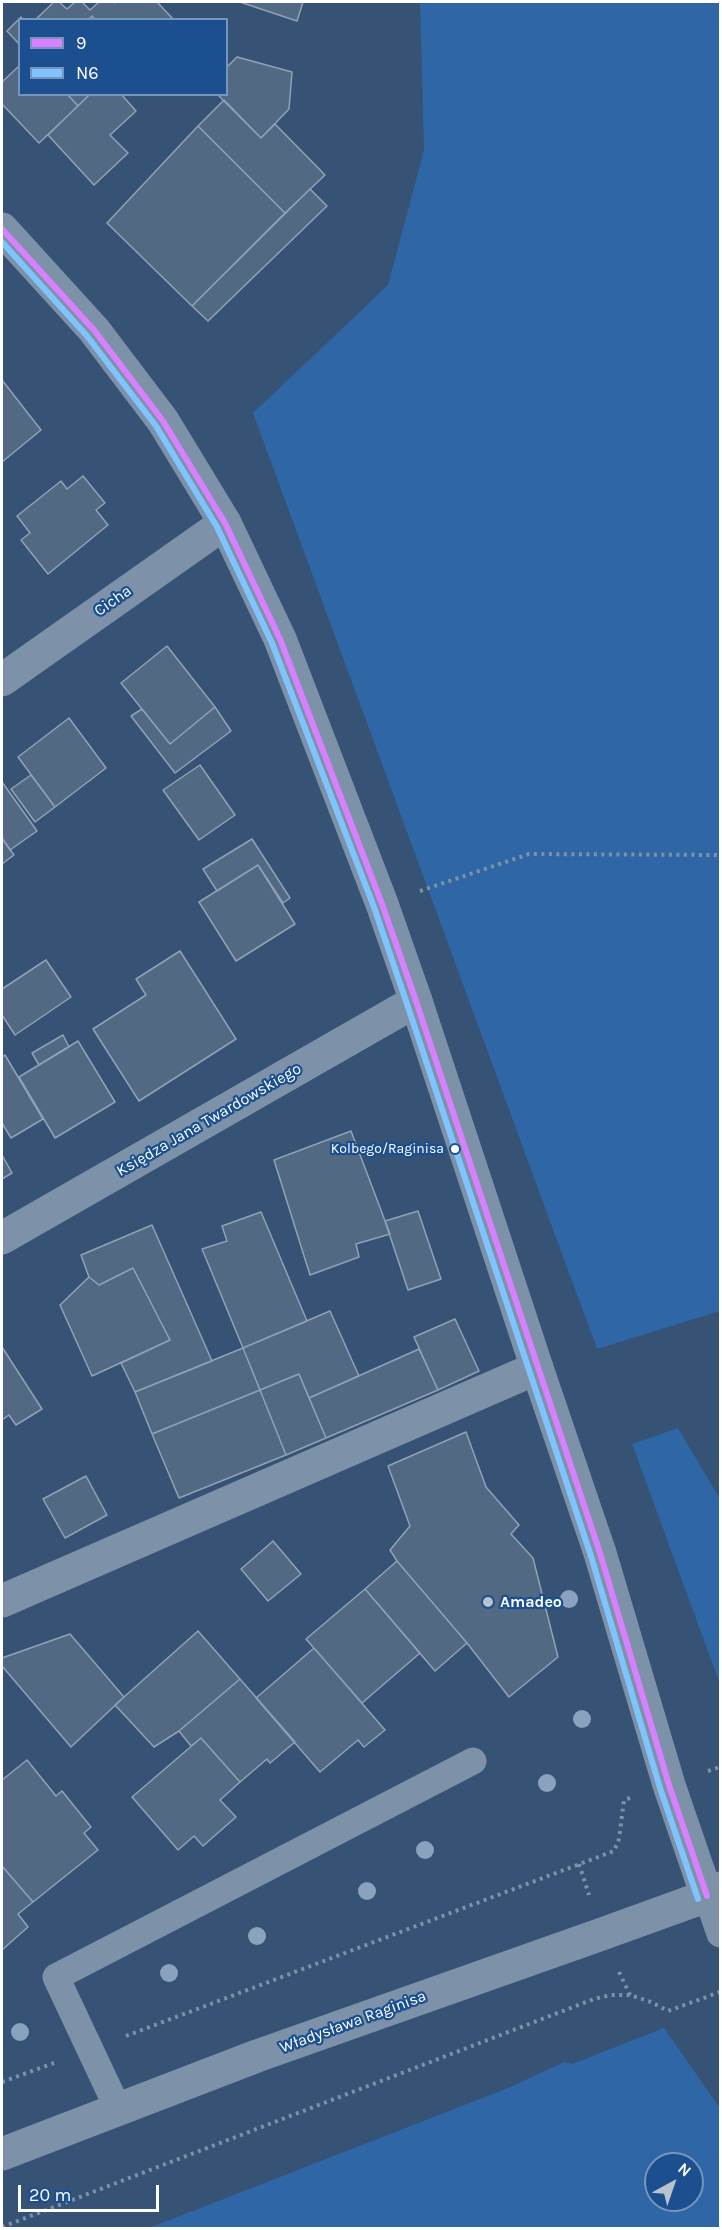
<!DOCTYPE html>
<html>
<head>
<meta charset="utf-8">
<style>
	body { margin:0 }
	#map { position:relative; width:722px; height:2230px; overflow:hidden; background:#365274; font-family:Karla,sans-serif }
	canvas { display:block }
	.frame { position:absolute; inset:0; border:3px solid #fff; pointer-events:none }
	.legend { position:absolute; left:18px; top:18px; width:210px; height:78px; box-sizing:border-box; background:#1b4f8f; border:2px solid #7695bc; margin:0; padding:8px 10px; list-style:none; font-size:18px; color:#fff }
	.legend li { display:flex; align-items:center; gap:12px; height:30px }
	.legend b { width:30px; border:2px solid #7695bc }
	.north { position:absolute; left:644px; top:2152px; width:60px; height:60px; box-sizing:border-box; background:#1b4f8f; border:2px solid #7695bc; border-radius:50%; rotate:40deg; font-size:16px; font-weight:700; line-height:24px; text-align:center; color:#fff }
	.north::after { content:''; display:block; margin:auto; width:21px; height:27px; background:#b9c2ce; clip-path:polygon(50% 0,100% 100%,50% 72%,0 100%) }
	.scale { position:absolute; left:18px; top:2185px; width:141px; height:27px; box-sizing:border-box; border:3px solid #fff; border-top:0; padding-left:8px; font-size:18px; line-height:21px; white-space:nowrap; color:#fff; -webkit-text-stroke:4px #1b4f8f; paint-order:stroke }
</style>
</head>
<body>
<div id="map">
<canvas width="722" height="2230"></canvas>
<div class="frame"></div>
<ul class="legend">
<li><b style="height:8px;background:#d880ff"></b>9</li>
<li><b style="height:8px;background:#80c4ff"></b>N6</li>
</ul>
<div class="north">N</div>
<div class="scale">20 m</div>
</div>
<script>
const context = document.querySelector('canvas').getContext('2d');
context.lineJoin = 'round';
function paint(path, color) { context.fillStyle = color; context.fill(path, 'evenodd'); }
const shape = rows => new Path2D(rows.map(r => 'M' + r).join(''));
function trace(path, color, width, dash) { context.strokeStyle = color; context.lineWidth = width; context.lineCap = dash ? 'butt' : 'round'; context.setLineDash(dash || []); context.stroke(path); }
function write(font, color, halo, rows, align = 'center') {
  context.font = font + ' Karla,sans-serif'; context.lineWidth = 4.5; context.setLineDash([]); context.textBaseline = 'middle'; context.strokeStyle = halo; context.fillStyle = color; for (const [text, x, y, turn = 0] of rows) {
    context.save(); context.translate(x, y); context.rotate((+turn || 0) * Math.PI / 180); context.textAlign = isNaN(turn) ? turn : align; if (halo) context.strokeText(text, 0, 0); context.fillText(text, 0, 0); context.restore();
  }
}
const green = shape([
	[420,2,720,2,720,1311,597,1349,253,413,388,285,424,150],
	[678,1428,720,1499,720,1684,632,1444],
	[664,2028,720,2108,720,2228,149,2228,508,2088,564,2062,572,2064],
	[656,2164,692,2164,692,2200,656,2200]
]);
const building = shape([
	[54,2,59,2,67,9,75,2,82,2,90,10,99,2,113,2,115,3,116,2,157,2,174,20,95,20,92,16,88,20,35,20,54,2],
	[240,2,303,2,297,21,240,2],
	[21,17,23,20,20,20,20,45,7,31,21,17],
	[237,57,292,72,289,109,261,138,217,94,226,94,226,68,237,57],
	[20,65,20,94,67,94,78,106,39,143,2,104,2,82,20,65],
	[67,94,90,94,78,106,67,94],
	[90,94,121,94,136,111,110,135,128,153,94,185,48,135,90,94],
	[224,100,261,138,275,124,325,175,285,213,198,126,224,100],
	[198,126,285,213,192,306,107,223,198,126],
	[310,189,327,206,208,321,192,306,310,189],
	[2,380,41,430,2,462,2,380],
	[83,476,105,503,96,510,108,525,48,574,21,540,30,533,17,516,61,481,67,489,83,476],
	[167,646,215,707,170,744,121,683,167,646],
	[215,707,231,731,175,773,131,716,142,709,170,744,215,707],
	[69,718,106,768,55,807,18,757,69,718],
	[200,765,235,815,199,840,163,790,200,765],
	[31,775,55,807,35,822,11,789,31,775],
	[2,782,37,831,10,850,2,838,2,782],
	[2,838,14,855,2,864,2,838],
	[252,839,290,898,283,903,258,865,217,891,203,869,252,839],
	[258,865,295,924,236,961,199,902,258,865],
	[180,951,236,1039,139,1101,93,1029,146,995,136,979,180,951],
	[46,960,71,997,15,1035,2,1015,2,989,46,960],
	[63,1035,69,1047,39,1065,32,1053,63,1035],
	[78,1041,115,1102,55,1138,19,1077,78,1041],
	[5,1055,43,1119,11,1138,2,1123,2,1057,5,1055],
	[351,1131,390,1234,356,1244,359,1257,310,1275,274,1160,351,1131],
	[2,1155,12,1173,2,1179,2,1155],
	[418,1211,441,1279,408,1290,385,1221,418,1211],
	[261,1212,307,1321,243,1348,202,1249,227,1241,222,1226,261,1212],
	[152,1225,212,1361,135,1392,121,1363,170,1340,133,1268,99,1285,89,1277,81,1255,152,1225],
	[133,1268,170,1340,92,1376,60,1305,89,1277,99,1285,133,1268],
	[330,1311,359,1376,309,1398,299,1374,260,1390,243,1348,330,1311],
	[455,1319,479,1371,438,1390,414,1337,455,1319],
	[2,1347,42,1409,16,1425,9,1415,2,1420,2,1347],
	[243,1348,260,1390,152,1434,135,1392,243,1348],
	[419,1349,438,1390,326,1438,309,1398,419,1349],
	[299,1374,326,1438,286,1455,260,1390,299,1374],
	[260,1390,286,1455,179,1498,152,1434,260,1390],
	[466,1432,486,1487,519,1525,511,1534,533,1558,558,1657,509,1697,467,1643,397,1561,390,1550,410,1526,388,1466,466,1432],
	[86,1476,107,1515,65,1538,43,1499,86,1476],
	[273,1541,301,1574,268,1601,241,1569,273,1541],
	[397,1561,467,1643,435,1671,365,1589,397,1561],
	[365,1589,420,1653,362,1703,306,1639,365,1589],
	[198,1631,240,1679,179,1731,154,1747,115,1705,198,1631],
	[70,1634,124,1697,71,1747,2,1666,2,1658,70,1634],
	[314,1648,385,1730,364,1747,358,1740,320,1772,256,1698,314,1648],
	[240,1679,295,1742,270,1763,267,1759,240,1782,201,1738,191,1746,179,1731,240,1679],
	[201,1738,240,1782,220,1800,236,1817,203,1846,194,1836,178,1850,132,1797,201,1738],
	[27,1760,56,1796,62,1791,91,1827,84,1833,98,1850,33,1902,2,1866,2,1780,27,1760],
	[2,1866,33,1902,18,1914,28,1927,2,1950,2,1866]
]);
const path = shape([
	[420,891,529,854,720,855],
	[708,1771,720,1767],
	[579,1864,589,1895],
	[619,1972,630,1995],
	[126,2036,614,1851,619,1839,624,1800,630,1798],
	[2,2082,54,2063],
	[2,2227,594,1999,611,1995,630,1995,651,2002,668,2011,720,1992]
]);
const service = shape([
	[707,1896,720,1934],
	[118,2109,56,1977,473,1761]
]);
const minor = shape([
	[2,680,225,523],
	[2,1238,416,1001],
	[2,1601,537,1368]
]);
const tertiary = shape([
	[2,229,94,330,163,421,225,523,280,639,382,904,416,1001,537,1368,600,1553,669,1785,707,1896],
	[2,2154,257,2056,602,1934,707,1896,720,1888]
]);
const bus1 = shape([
	[2,229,94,330,163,421,225,523,280,639,382,904,416,1001,600,1553,669,1785,707,1896]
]);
const bus2 = shape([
	[2,242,87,336,156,426,217,527,272,643,374,907,407,1004,591,1556,660,1788,698,1899]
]);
const trees = [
	[569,1599],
	[582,1719],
	[547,1783],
	[425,1850],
	[367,1891],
	[257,1936],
	[169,1973],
	[20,2032]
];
const markers = [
	[455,1149,5,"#fff"],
	[488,1602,6,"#b9c2ce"]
];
const busNames = [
	["Kolbego/Raginisa",444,1149]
];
const streetNames = [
	["Cicha",113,601,-35],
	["Księdza Jana Twardowskiego",209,1120,-30],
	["Władysława Raginisa",353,2022,-20]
];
const poiNames = [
	["Amadeo",500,1602]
];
paint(green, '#2f66a5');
paint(building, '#526984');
trace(building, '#92a2b6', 1.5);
trace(path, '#7d92a8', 4, [3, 4.5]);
trace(service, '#7d92a8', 27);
trace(minor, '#7d92a8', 33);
trace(tertiary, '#7d92a8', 33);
trace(bus1, '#d880ff', 6);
trace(bus2, '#80c4ff', 6);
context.fillStyle = '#8aa2be';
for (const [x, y] of trees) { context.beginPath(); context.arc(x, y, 9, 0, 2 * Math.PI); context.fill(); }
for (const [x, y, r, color] of markers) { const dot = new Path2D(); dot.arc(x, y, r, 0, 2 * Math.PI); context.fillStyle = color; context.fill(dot); trace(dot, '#1b4f8f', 2); }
write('14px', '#fff', '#1b4f8f', busNames, 'right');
write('16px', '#fff', '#1b4f8f', streetNames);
write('bold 16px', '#fff', '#1b4f8f', poiNames, 'left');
</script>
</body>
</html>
